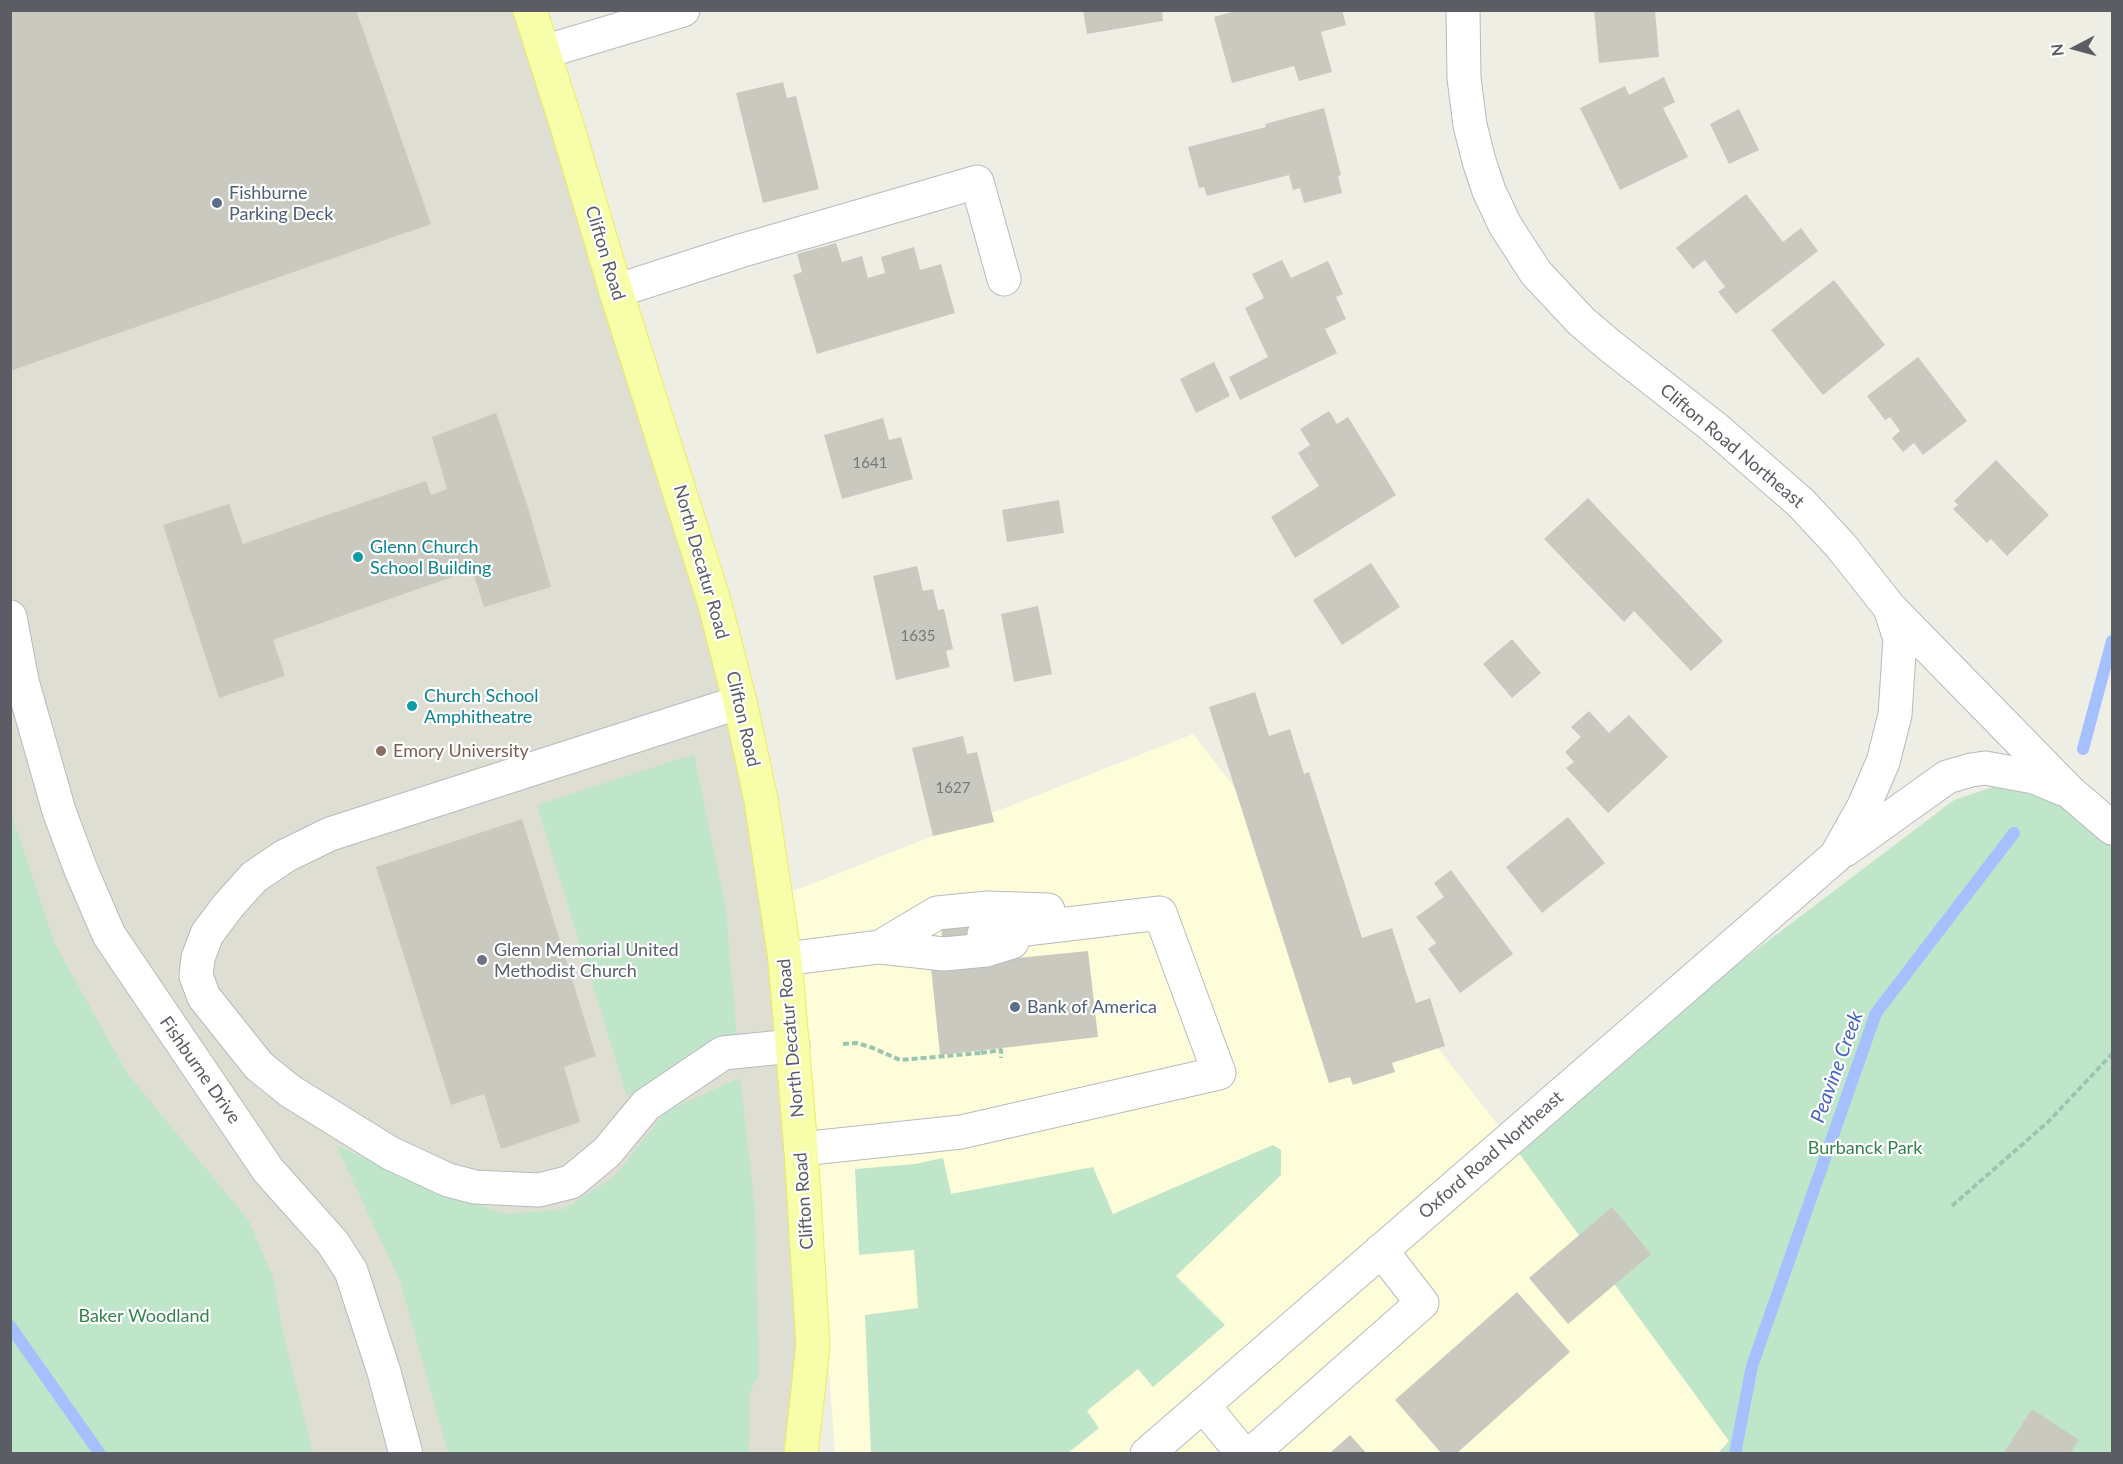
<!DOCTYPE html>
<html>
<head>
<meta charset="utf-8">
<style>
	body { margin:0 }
	#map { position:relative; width:2123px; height:1464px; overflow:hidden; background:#eeeee4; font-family:Lato,sans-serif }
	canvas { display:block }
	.frame { position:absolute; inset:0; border:12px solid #5c5d64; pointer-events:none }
	.north { position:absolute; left:2045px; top:18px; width:60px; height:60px; -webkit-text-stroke:4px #fff; paint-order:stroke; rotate:264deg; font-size:16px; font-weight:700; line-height:24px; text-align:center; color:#5c5d64 }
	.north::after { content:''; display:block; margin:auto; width:21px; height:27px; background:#5c5d64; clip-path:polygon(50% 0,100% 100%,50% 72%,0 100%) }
</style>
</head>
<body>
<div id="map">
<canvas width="2123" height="1464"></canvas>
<div class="frame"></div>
<div class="north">N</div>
</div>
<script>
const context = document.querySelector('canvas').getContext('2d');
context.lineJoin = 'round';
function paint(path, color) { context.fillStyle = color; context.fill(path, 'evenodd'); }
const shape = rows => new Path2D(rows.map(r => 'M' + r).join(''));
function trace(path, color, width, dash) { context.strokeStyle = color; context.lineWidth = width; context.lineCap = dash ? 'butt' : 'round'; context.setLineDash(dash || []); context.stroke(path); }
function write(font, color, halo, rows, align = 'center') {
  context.font = font + ' Lato,sans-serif'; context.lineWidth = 4.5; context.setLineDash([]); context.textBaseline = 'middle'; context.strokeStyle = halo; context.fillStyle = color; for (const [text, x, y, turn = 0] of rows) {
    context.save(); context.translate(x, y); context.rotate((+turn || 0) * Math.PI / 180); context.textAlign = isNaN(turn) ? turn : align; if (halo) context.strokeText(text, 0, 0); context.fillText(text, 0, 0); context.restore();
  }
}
const commercial = shape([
	[1193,734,1508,1138,1729,1441,1718,1454,835,1453,793,891]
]);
const education = shape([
	[10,11,530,11,671,462,785,959,801,1453,11,1453]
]);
const green = shape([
	[694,754,726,910,737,1039,627,1096,537,805],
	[1999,785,2034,796,2112,826,2112,1453,1718,1453,1729,1441,1508,1138,1954,800],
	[11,813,55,944,127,1073,249,1221,273,1277,283,1333,313,1453,11,1453],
	[740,1078,755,1207,759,1374,750,1392,749,1453,448,1453,400,1281,336,1145,441,1194,508,1214,564,1209,614,1177,666,1111],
	[1273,1145,1281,1150,1281,1175,1176,1276,1225,1325,1153,1387,1138,1369,1087,1411,1099,1428,1068,1453,871,1453,865,1315,918,1308,914,1250,859,1255,855,1169,915,1164,943,1158,951,1194,1093,1167,1113,1214]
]);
const stream = shape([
	[2083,749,2112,641],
	[10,1326,100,1454],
	[1735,1454,1752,1366,1876,1013,2014,833]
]);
const building = shape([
	[10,10,356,10,431,224,10,371],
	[1083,10,1162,10,1163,21,1087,34],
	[1239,10,1342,10,1346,25,1321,32,1332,72,1299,81,1294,66,1232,83,1214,17],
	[1594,10,1655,10,1659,57,1599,63],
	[1664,77,1675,102,1663,108,1688,157,1620,190,1580,108,1625,86,1629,95],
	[783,82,787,98,796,96,819,189,763,203,736,93],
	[1324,108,1341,175,1338,176,1342,193,1304,203,1300,188,1293,190,1289,175,1207,196,1204,187,1199,188,1188,147,1266,127,1265,124],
	[1739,109,1759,150,1729,164,1710,124],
	[1746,194,1783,242,1801,228,1818,251,1736,314,1718,292,1725,287,1705,260,1693,269,1676,248],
	[836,243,842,262,862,256,868,278,885,273,881,257,914,247,920,270,941,264,955,313,817,354,793,275,802,272,797,254],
	[1282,260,1291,278,1328,261,1343,294,1336,297,1346,319,1325,329,1337,353,1240,400,1229,377,1268,357,1245,308,1264,298,1252,274],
	[1834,280,1885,345,1823,395,1771,330],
	[1918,357,1967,421,1923,455,1914,443,1903,452,1892,438,1900,431,1890,417,1885,420,1867,396],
	[1214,362,1230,396,1196,413,1180,379],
	[1329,411,1337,424,1348,417,1396,495,1295,558,1271,517,1319,486,1298,453,1310,445,1300,429],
	[496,413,527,504,551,587,484,607,472,570,273,640,285,676,219,698,163,525,229,504,243,544,426,481,431,495,447,489,432,437],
	[883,418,889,440,901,437,913,479,842,499,824,435],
	[1996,460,2049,515,2007,556,1991,539,1987,543,1953,509,1958,505,1954,501],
	[1588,498,1723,641,1691,671,1634,611,1624,622,1544,539],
	[1059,500,1064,533,1007,542,1002,510],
	[1371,563,1400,607,1342,645,1313,600],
	[917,566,923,591,933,589,938,610,944,609,953,649,946,651,950,667,896,680,873,576],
	[1038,606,1052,674,1014,682,1001,614],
	[1512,639,1541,673,1512,698,1483,664],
	[1255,692,1269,736,1290,729,1304,774,1309,772,1362,938,1392,928,1416,1003,1430,998,1445,1046,1392,1063,1395,1072,1353,1085,1350,1077,1329,1083,1209,707],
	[1589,711,1609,733,1629,715,1668,757,1608,813,1566,768,1574,762,1565,752,1581,737,1571,727],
	[963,736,967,754,977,752,994,822,933,836,912,748],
	[1568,817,1605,863,1542,913,1506,867],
	[522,819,596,1056,564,1067,580,1122,501,1149,484,1094,451,1105,376,867],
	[1451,870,1513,954,1460,993,1428,949,1436,943,1416,917,1444,897,1434,883],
	[982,917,987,961,1088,951,1098,1037,940,1055,931,967,942,939,941,921],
	[1612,1207,1651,1254,1568,1324,1529,1278],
	[1517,1292,1570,1352,1456,1454,1442,1454,1395,1400],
	[2032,1409,2079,1440,2070,1454,2003,1454],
	[1350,1435,1367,1454,1329,1454]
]);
const path = shape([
	[843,1044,857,1043,873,1048,900,1060,981,1053,981,1050],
	[981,1053,1001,1050,1001,1058],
	[1952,1206,2049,1121,2112,1054]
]);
const minor = shape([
	[1463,10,1464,78,1470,125,1479,161,1489,191,1505,225,1536,273,1581,321,1609,345,1715,428,1801,503,1841,546,1890,608,2070,792,2112,828],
	[544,52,683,10],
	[616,291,740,251,977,182,1004,279],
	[10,617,22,681],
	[10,684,22,681,59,811,81,870,109,935,268,1170,333,1243,351,1271,384,1372,406,1454],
	[740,702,330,834,285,856,254,877,228,906,207,934,198,958,196,976,204,997,259,1066,290,1091,390,1153,448,1180,475,1187,539,1190,571,1182,607,1152,646,1105,723,1053,793,1046],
	[1845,850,1947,777,1971,770,1985,768,2034,777,2063,789],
	[880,947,937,913,988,908,1048,910],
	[880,947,944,954,986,950,1012,942],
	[785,959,902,944],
	[801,1149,961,1132,1219,1073,1160,913,984,934],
	[1203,1405,1243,1454],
	[1147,1454,1836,856,1864,806,1883,762,1895,715,1900,639,1890,608],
	[1251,1454,1422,1303,1381,1250]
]);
const major = shape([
	[530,10,568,129,616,291,714,601,740,702,761,800,785,959,801,1149,813,1345,801,1454]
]);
const markers = [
	[217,203,6,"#5c6f8a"],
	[358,557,6,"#0f9aa8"],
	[412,706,6,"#0f9aa8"],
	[381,751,6,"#8d6e63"],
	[482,960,6,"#6b7280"],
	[1015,1007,6,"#5c6f8a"]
];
const numberNames = [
	["1641",870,463],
	["1635",918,636],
	["1627",953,788]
];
const serviceNames = [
	["Fishburne",229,193],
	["Parking Deck",229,214],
	["Bank of America",1027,1007]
];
const streetNames = [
	["Clifton Road",605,253,73],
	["Clifton Road Northeast",1732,446,40],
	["North Decatur Road",701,562,74],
	["Clifton Road",743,719,77],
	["North Decatur Road",791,1038,-95],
	["Fishburne Drive",200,1070,55],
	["Oxford Road Northeast",1491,1155,-41],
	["Clifton Road",804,1201,-94]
];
const cultureNames = [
	["Glenn Church",370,547],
	["School Building",370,568],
	["Church School",424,696],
	["Amphitheatre",424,717]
];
const educationNames = [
	["Emory University",393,751]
];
const worshipNames = [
	["Glenn Memorial United",494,950],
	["Methodist Church",494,971]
];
const parkNames = [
	["Burbanck Park",1865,1148],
	["Baker Woodland",144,1316]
];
const waterNames = [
	["Peavine Creek",1837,1067,-70]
];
paint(commercial, '#fdfdda');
paint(education, '#deded2');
paint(green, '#c0e6ca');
trace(stream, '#a4c0fe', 12);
paint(building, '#c9c9c0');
trace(minor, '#b9bac0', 35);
trace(major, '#f0eb5b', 35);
trace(path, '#9ac6b1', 4, [6, 3]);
trace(minor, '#fff', 33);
trace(major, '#f7fea9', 33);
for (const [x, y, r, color] of markers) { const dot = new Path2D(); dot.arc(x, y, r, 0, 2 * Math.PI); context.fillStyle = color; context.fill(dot); trace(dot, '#fff', 2); }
write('15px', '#77787b', null, numberNames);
write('18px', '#4e5e75', '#fff', serviceNames, 'left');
write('18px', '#5c5d64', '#fff', streetNames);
write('18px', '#0d838f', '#fff', cultureNames, 'left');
write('18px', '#785e54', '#fff', educationNames, 'left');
write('18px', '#5b616d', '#fff', worshipNames, 'left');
write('18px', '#35824c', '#fff', parkNames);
write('italic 20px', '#4664c2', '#fff', waterNames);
</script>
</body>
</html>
